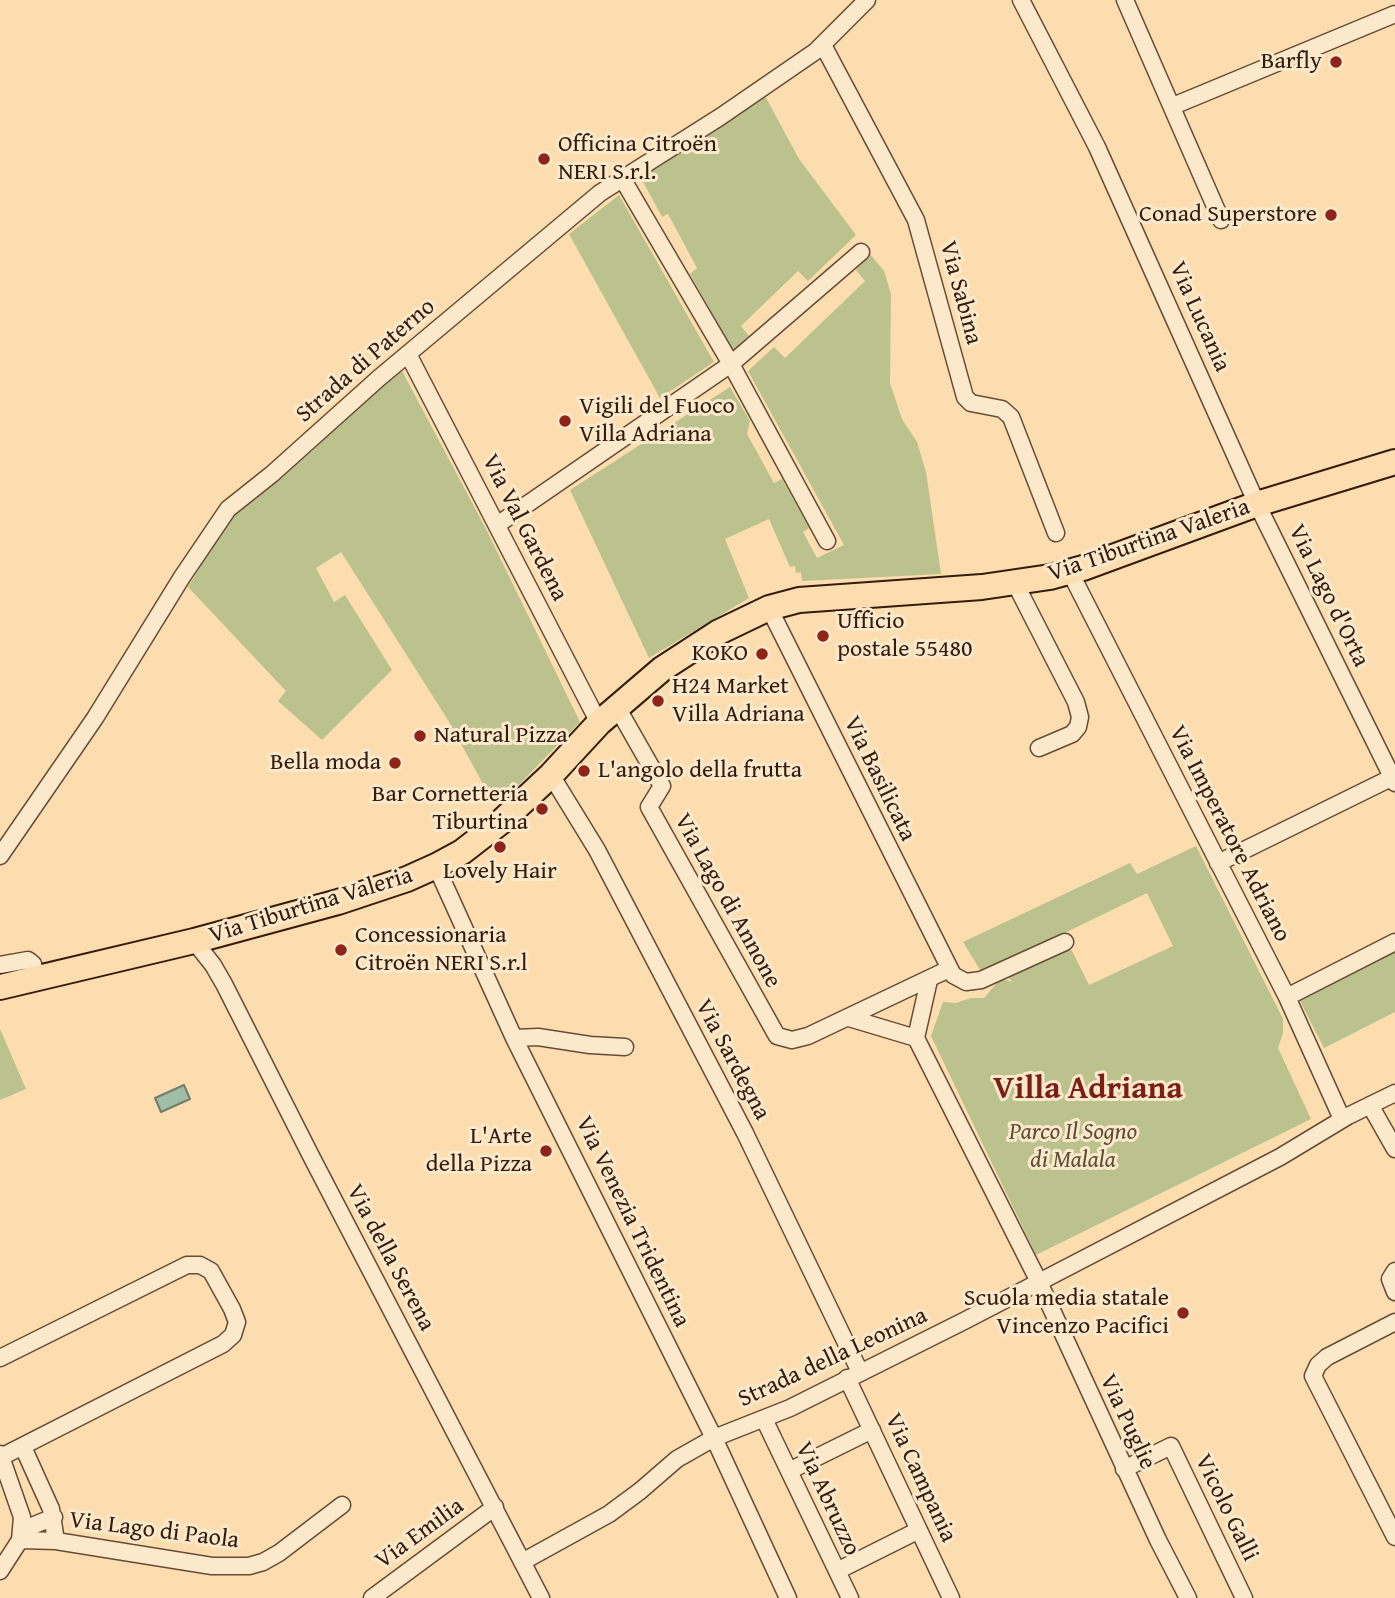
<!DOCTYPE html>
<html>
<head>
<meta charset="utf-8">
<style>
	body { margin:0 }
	canvas { display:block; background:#fbddaf }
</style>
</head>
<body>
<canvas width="1395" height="1598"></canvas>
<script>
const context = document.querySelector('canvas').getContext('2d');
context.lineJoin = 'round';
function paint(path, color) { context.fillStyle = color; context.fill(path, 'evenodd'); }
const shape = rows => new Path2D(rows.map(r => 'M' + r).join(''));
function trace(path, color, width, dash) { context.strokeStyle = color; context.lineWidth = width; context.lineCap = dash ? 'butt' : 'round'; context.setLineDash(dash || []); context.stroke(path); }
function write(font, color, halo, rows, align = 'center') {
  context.font = font + ' "Gentium Book Plus",serif'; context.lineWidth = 6; context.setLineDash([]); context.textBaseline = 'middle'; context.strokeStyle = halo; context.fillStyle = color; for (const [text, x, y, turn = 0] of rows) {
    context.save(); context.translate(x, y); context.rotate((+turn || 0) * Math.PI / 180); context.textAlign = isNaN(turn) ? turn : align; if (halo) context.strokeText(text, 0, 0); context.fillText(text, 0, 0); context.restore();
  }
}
const green = shape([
	[764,94,799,159,856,235,808,281,798,271,741,326,749,336,733,350,690,274,697,268,668,214,662,217,641,178],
	[619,195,714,362,660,398,569,234],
	[870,254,884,271,891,294,890,383,902,419,917,442,926,472,941,574,802,581,801,572,796,573,795,566,790,567,769,519,725,539,749,598,649,658,570,490,730,387,750,421,747,434,774,483,782,479,809,528,803,532,817,558,844,545,748,371,774,347,785,358,865,281,856,270],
	[402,371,485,527,580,722,511,793,493,802,448,720,341,552,316,568,334,602,345,595,392,670,322,740,278,701,286,691,188,587,229,520,311,452,388,378],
	[1196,846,1283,1019,1283,1033,1278,1048,1311,1119,1036,1255,931,1036,943,1002,956,1003,971,998,984,998,1001,978,1013,982,1004,974,1069,945,1089,985,1173,946,1147,893,982,973,963,942,1130,863,1137,874],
	[1395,951,1395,1012,1324,1048,1299,999],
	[0,1029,26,1089,0,1100]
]);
const water = shape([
	[184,1085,190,1099,161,1112,155,1098,184,1085]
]);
const street = shape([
	[1021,0,1097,147,1257,504,1395,783],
	[1125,0,1221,220],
	[823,45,916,220,965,397,971,403,1002,409,1011,417,1056,533],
	[1173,106,1395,14],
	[622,178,731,364,827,541],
	[408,354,599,723],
	[497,525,731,364,861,252],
	[1070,572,1287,997,1342,1119],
	[1015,583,1076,702,1080,717,1078,727,1072,734,1039,748],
	[769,608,953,975,966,982,981,980,1065,942],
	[617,707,662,786,649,807,777,1036,792,1040,808,1036,949,969],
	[551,775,597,850,745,1133,860,1372],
	[0,856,95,718,182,577,228,509,272,474,379,378,600,193,720,117,816,51,867,0],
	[1218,863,1395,776],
	[436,866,514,1038,714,1438,788,1598],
	[194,941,213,965,224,984,311,1156,541,1598],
	[0,965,28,960,33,964,36,978],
	[1287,997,1395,942],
	[849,1018,916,1038],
	[514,1038,538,1037,590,1045,625,1047],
	[916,1038,1039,1282,1158,1540,1188,1598],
	[916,1038,929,980],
	[1370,1105,1395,1149],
	[1395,1271,1390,1279,1395,1292],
	[1395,1322,1327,1357,1318,1365,1313,1376,1395,1537],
	[0,1358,187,1265,200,1265,211,1271,232,1309,237,1322,233,1335,223,1344,1,1457],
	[847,1378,951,1598],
	[764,1419,850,1598],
	[23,1447,51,1509,56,1541],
	[0,1454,22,1517,20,1540],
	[1124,1469,1171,1446,1244,1598],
	[789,1471,872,1430],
	[22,1530,54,1517],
	[522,1562,609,1514,640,1491,677,1459,714,1438,790,1408,964,1321,1280,1157,1348,1116,1395,1093],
	[0,1571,20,1540,56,1541,212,1566,249,1566,263,1562,279,1553,342,1505],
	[837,1571,919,1530],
	[372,1598,495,1507]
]);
const primary = shape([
	[0,987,194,941,338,902,407,879,436,866,462,852,502,821,551,775,599,723,662,669,719,632,769,608,799,600,982,587,1050,577,1083,568,1257,504,1395,462]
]);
const markers = [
	[1336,62,7,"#8f2418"],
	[544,159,7,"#8f2418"],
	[1331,215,7,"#8f2418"],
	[565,421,7,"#8f2418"],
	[823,636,7,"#8f2418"],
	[762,654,7,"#8f2418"],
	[658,701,7,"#8f2418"],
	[420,736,7,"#8f2418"],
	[395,763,7,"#8f2418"],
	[584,771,7,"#8f2418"],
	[542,809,7,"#8f2418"],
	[500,847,7,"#8f2418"],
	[341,950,7,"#8f2418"],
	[546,1151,7,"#8f2418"],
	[1183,1313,7,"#8f2418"]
];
const poiNames = [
	["Barfly",1322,62],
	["Officina Citroën",558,145,"left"],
	["NERI S.r.l.",558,173,"left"],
	["Conad Superstore",1317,215],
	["Vigili del Fuoco",579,407,"left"],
	["Villa Adriana",579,435,"left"],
	["Ufficio",837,622,"left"],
	["postale 55480",837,650,"left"],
	["KOKO",748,654],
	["H24 Market",672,687,"left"],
	["Villa Adriana",672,715,"left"],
	["Natural Pizza",434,736,"left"],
	["Bella moda",381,763],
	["L'angolo della frutta",598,771,"left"],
	["Bar Cornetteria",528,795],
	["Tiburtina",528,823],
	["Lovely Hair",500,872,"center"],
	["Concessionaria",355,936,"left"],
	["Citroën NERI S.r.l",355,964,"left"],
	["L'Arte",532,1137],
	["della Pizza",532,1165],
	["Scuola media statale",1169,1299],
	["Vincenzo Pacifici",1169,1327]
];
const streetNames = [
	["Via Sabina",960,293,75],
	["Via Lucania",1199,317,66],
	["Strada di Paterno",366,361,-41],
	["Via Val Gardena",524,528,63],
	["Via Tiburtina Valeria",1149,541,-19],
	["Via Lago d'Orta",1328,596,64],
	["Via Basilicata",879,779,64],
	["Via Imperatore Adriano",1229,834,63],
	["Via Lago di Annone",727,901,61],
	["Via Tiburtina Valeria",311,906,-17],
	["Via Sardegna",732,1060,62],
	["Via Venezia Tridentina",632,1222,64],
	["Via della Serena",390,1258,62],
	["Strada della Leonina",833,1358,-25],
	["Via Puglie",1127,1422,65],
	["Via Campania",920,1478,65],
	["Via Abruzzo",827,1499,65],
	["Vicolo Galli",1226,1508,64],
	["Via Lago di Paola",154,1531,7],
	["Via Emilia",420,1534,-36]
];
const parkNames = [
	["Parco Il Sogno",1073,1133],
	["di Malala",1073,1161]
];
const districtNames = [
	["Villa Adriana",1088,1090]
];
paint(green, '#bcc28d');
paint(water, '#9fbda7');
trace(water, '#747d6a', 2);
trace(street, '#664c36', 19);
trace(primary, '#341c0e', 28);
trace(street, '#fce9cb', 16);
trace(primary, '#fbddaf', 24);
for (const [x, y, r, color] of markers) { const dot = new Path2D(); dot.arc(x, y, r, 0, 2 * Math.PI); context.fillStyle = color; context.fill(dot); trace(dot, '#fce9cb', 2.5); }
write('24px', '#341c0e', '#fce9cb', poiNames, 'right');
write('24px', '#341c0e', '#fce9cb', streetNames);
write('italic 24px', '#5d4e34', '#fce9cb', parkNames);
write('bold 32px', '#7a1f14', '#fce9cb', districtNames);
</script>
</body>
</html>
